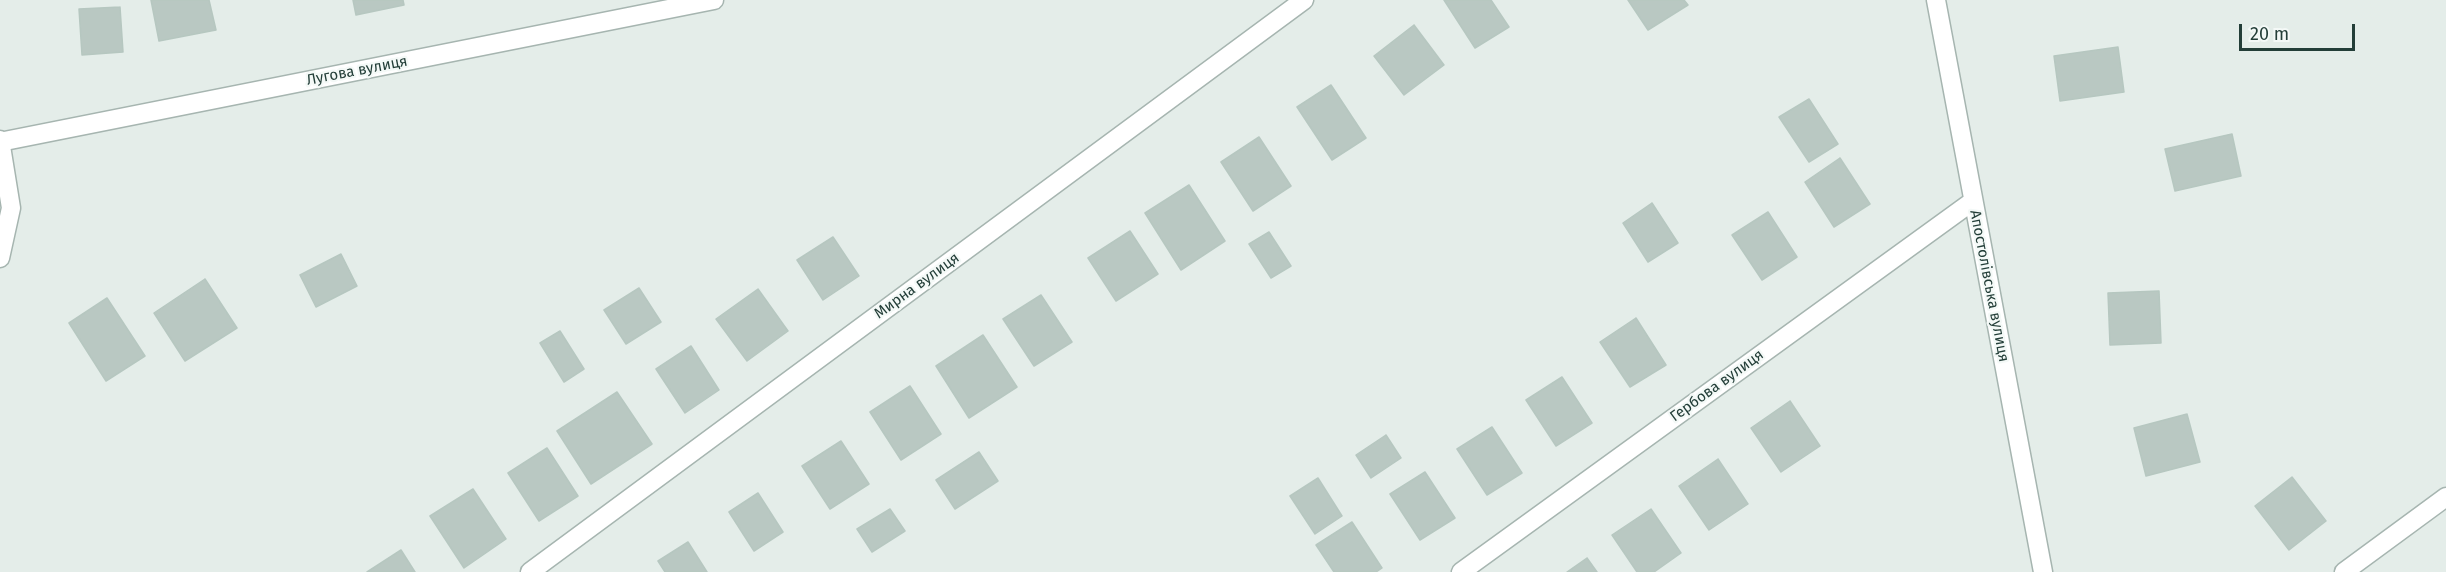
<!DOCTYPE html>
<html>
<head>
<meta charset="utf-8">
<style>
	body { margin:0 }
	#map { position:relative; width:2446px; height:572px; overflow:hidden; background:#e4ede9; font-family:"Fira Sans",sans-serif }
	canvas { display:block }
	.scale { position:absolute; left:2239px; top:24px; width:116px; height:27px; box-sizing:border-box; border:3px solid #233e38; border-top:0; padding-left:8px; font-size:18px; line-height:21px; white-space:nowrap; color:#233e38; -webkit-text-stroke:4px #f4f9f7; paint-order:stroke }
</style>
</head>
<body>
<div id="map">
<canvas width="2446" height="572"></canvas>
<div class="scale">20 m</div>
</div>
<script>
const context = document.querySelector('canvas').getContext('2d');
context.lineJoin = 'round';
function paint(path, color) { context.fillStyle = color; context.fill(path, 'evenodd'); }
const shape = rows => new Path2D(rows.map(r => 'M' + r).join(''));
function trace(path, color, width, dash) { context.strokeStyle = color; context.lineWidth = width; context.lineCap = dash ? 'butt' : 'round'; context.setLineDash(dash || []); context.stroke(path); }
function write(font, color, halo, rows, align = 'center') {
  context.font = font + ' "Fira Sans",sans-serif'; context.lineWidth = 4.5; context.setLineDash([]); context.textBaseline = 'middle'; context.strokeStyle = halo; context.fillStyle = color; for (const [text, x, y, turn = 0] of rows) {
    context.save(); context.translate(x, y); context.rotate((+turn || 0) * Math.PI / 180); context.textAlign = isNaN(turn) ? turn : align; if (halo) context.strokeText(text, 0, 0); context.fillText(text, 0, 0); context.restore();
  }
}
const building = shape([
	[151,0,209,0,216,30,159,41,151,0],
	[353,0,403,0,404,5,356,15,353,0],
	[1444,0,1491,0,1509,27,1475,48,1444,0],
	[1628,0,1684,0,1688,5,1648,30,1628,0],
	[120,7,123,52,82,55,79,9,120,7],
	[1414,25,1444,65,1404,95,1374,56,1414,25],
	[2118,47,2124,92,2060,101,2054,56,2118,47],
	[1331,85,1366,138,1332,160,1297,107,1331,85],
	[1809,99,1838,144,1809,162,1779,117,1809,99],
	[2232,134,2241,176,2175,191,2165,149,2232,134],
	[1259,137,1291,186,1253,211,1221,162,1259,137],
	[1840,158,1870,204,1834,227,1805,182,1840,158],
	[1189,185,1225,241,1181,270,1145,213,1189,185],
	[1652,203,1678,243,1648,262,1623,223,1652,203],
	[1768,212,1797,257,1762,280,1732,235,1768,212],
	[1130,231,1158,274,1116,301,1088,258,1130,231],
	[1269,232,1291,266,1271,278,1249,244,1269,232],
	[833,237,859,276,823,300,797,260,833,237],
	[341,254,357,286,316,307,300,275,341,254],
	[205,279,237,328,185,361,154,313,205,279],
	[639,288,661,322,626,344,604,310,639,288],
	[758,289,788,331,747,361,716,319,758,289],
	[2159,291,2161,343,2110,345,2108,293,2159,291],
	[1041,295,1072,342,1034,366,1003,319,1041,295],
	[107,298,145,356,106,381,69,323,107,298],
	[1636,318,1666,365,1630,387,1600,342,1636,318],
	[560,331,584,369,564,382,540,343,560,331],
	[983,335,1017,387,969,418,936,366,983,335],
	[691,346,719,390,685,413,656,369,691,346],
	[1562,377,1592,423,1556,446,1526,400,1562,377],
	[910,386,941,434,901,460,870,412,910,386],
	[617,392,652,444,591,484,557,431,617,392],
	[1790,401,1820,446,1781,472,1751,428,1790,401],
	[2187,414,2200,462,2146,476,2134,428,2187,414],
	[1492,427,1522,473,1487,495,1457,449,1492,427],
	[1386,435,1401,458,1371,478,1356,455,1386,435],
	[841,441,869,484,830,509,802,466,841,441],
	[547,448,578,496,539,521,508,473,547,448],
	[979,452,998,481,955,509,936,480,979,452],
	[1718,459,1748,504,1709,530,1679,486,1718,459],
	[1425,472,1455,518,1420,540,1390,494,1425,472],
	[2292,477,2326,521,2289,550,2255,506,2292,477],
	[1318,478,1342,516,1315,534,1290,496,1318,478],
	[473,489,506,539,464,568,430,516,473,489],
	[758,493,783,532,754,551,729,512,758,493],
	[890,509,905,531,872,552,857,529,890,509],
	[1651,509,1681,553,1654,572,1637,572,1612,535,1651,509],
	[1352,522,1382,568,1376,572,1334,572,1316,545,1352,522],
	[688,542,707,572,665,572,658,561,688,542],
	[401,550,415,572,367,572,401,550],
	[1587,558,1597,572,1567,572,1587,558]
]);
const minor = shape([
	[1936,0,2043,572],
	[0,140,11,208,0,258],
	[0,142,714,0],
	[530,572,1304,0],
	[1461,572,1973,201],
	[2344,572,2446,497]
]);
const streetNames = [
	["Лугова вулиця",357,71,-11],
	["Мирна вулиця",917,286,-36],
	["Апостолівська вулиця",1989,286,79],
	["Гербова вулиця",1717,386,-36]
];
paint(building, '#b9c8c2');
trace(building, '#b6c7c0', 1.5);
trace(minor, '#a6b5b0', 21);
trace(minor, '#fff', 18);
write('15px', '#233e38', '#f4f9f7', streetNames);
</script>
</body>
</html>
